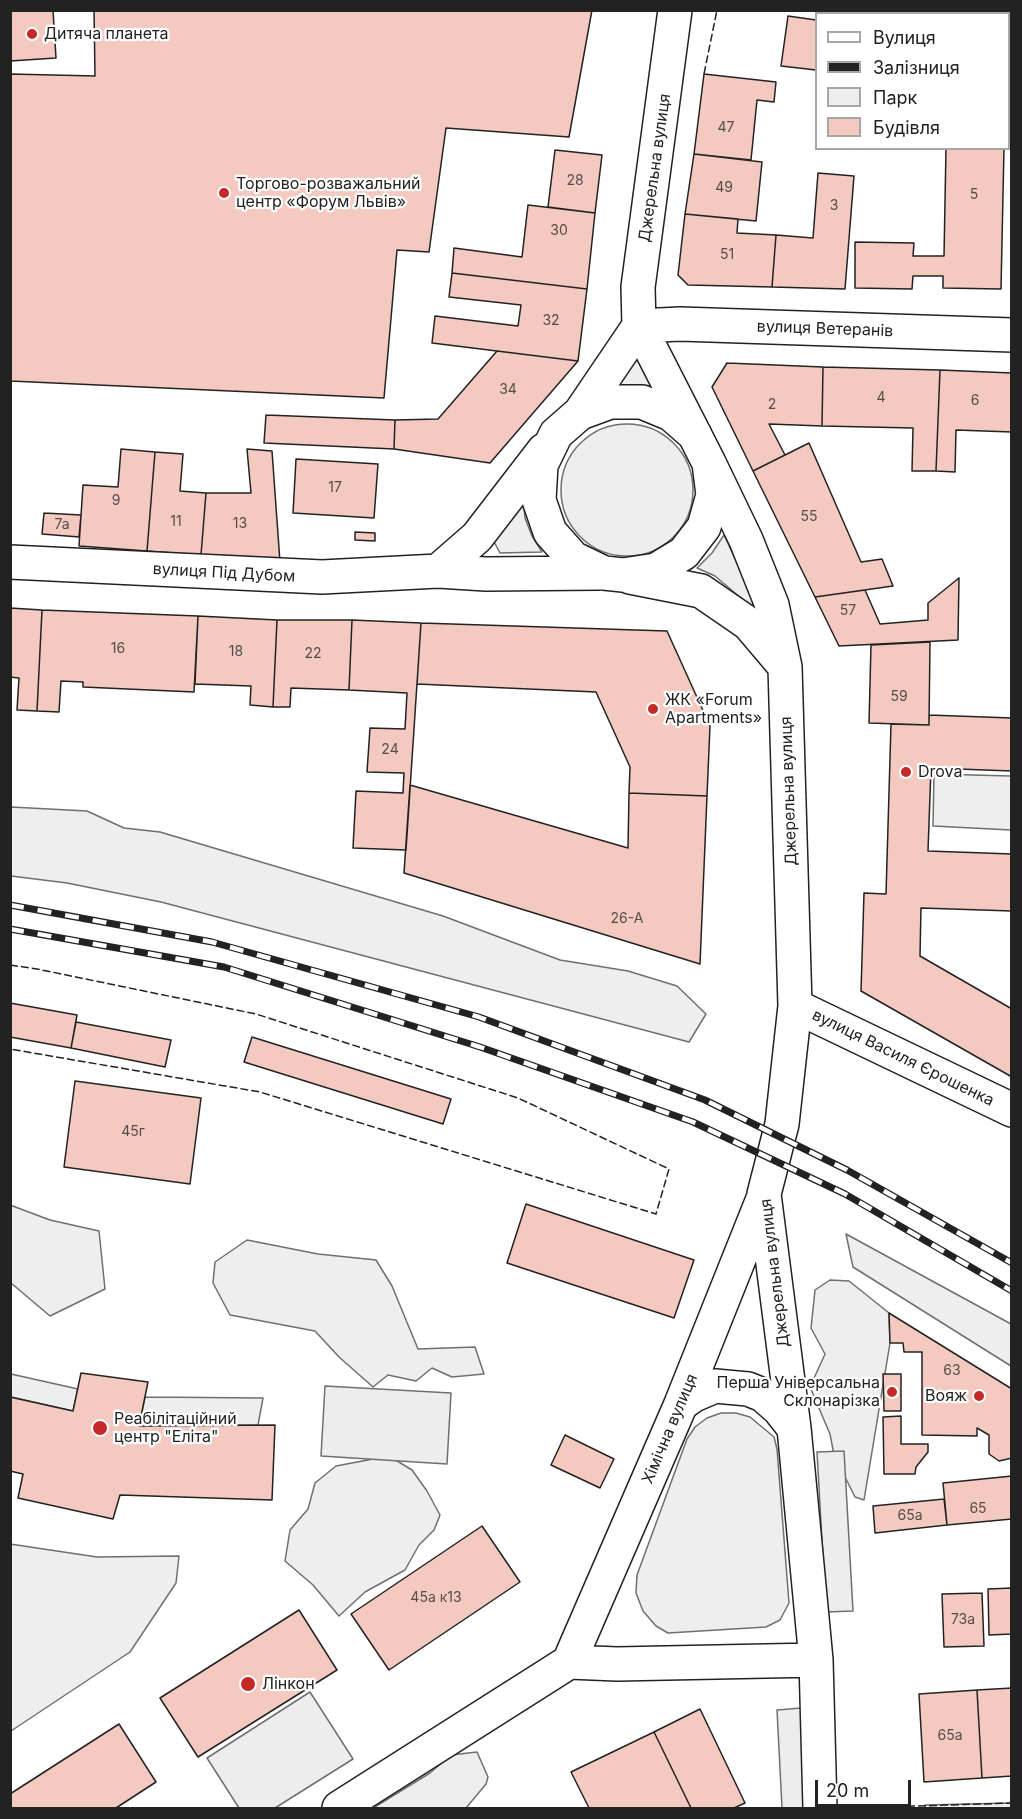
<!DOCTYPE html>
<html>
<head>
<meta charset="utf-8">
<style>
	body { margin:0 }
	#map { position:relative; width:1022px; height:1819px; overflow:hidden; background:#fff; font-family:Inter,sans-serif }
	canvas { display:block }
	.frame { position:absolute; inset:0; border:12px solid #222; pointer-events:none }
	.legend { position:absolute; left:815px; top:12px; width:195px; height:138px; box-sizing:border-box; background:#fff; border:2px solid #a7a7a7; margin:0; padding:8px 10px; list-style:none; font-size:18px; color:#222 }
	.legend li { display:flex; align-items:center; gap:12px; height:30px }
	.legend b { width:30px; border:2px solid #a7a7a7 }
	.scale { position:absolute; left:815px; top:1780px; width:96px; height:27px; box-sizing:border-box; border:3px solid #222; border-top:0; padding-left:8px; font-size:18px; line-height:21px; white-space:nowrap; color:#222; -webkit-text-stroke:4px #fff; paint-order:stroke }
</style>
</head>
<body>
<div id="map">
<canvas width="1022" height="1819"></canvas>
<div class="frame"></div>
<ul class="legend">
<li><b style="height:8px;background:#fff"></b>Вулиця</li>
<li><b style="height:8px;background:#222"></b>Залізниця</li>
<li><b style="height:16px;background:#eee"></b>Парк</li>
<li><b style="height:16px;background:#f3c9c0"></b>Будівля</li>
</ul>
<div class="scale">20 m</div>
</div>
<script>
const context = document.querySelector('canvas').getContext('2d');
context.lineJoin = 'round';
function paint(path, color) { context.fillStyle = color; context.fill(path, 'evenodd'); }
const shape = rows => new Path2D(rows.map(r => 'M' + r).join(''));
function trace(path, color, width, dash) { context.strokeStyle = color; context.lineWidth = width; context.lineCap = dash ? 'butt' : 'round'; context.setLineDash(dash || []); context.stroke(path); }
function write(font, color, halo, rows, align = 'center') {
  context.font = font + ' Inter,sans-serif'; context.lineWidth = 4.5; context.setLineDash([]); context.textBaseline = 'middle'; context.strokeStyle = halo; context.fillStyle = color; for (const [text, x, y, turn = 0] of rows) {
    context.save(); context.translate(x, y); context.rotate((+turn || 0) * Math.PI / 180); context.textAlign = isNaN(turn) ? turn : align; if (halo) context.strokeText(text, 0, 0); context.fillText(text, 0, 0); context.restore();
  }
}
const green = shape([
	[638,359,653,388,635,385,610,386,638,359],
	'561 490a66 66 0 1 1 132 0a66 66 0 1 1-132 0Z',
	[523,498,525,518,532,536,542,552,500,553,492,538,523,498],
	[724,535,762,616,715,576,697,568,712,553,724,535],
	[934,774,1011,776,1011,830,933,826,934,774],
	[11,807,87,811,124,828,160,832,443,916,560,960,628,971,677,986,706,1014,689,1042,161,902,67,883,11,876,11,807],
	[10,1205,50,1220,99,1231,105,1289,50,1316,11,1283,10,1205],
	[846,1234,1011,1324,1011,1366,853,1267,846,1234],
	[247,1240,318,1254,376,1260,392,1286,418,1349,475,1347,484,1374,452,1377,432,1368,416,1381,388,1375,373,1387,339,1357,315,1331,230,1315,213,1283,215,1262,247,1240],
	[830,1280,849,1281,889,1313,890,1343,864,1500,855,1497,834,1455,830,1434,810,1387,825,1354,811,1328,815,1290,830,1280],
	[11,1374,78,1389,73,1411,11,1397,11,1374],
	[145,1397,263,1398,258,1425,139,1426,145,1397],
	[721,1413,736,1413,750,1417,774,1437,777,1449,789,1603,780,1620,766,1627,668,1633,656,1626,643,1611,636,1593,637,1575,687,1439,695,1427,707,1418,721,1413],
	[389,1456,412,1470,427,1491,440,1515,434,1530,419,1545,405,1570,365,1592,339,1616,313,1585,285,1561,290,1530,308,1509,315,1483,336,1466,389,1456],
	[10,1544,97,1557,179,1556,176,1583,130,1652,11,1731,10,1544],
	[477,1752,488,1777,486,1784,466,1808,373,1808,430,1773,451,1755,477,1752],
	[1011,1803,1011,1808,925,1808,925,1805,1011,1803]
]);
const parking = shape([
	[325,1386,451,1393,447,1464,321,1456,325,1386],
	[844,1451,853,1611,826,1612,817,1452,844,1451],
	[310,1692,353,1759,275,1808,239,1808,207,1758,310,1692],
	[801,1708,807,1808,782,1808,777,1710,801,1708]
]);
const building = shape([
	[10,10,53,10,56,58,10,61,10,10],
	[94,10,592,10,569,137,446,128,429,252,397,250,384,398,10,381,10,74,95,76,94,10],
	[839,10,871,10,871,14,838,14,839,10],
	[949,10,1007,10,1007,14,949,14,949,10],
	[788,16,816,20,816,70,781,66,788,16],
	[1008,29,1012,29,1012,116,1008,116,1008,29],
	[704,74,776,82,774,102,757,100,751,160,694,154,704,74],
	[946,148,1004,148,1001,289,943,288,943,276,913,276,912,289,855,288,855,242,914,243,913,256,944,256,946,148],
	[555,150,602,155,595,213,548,207,555,150],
	[694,154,762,162,756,221,685,214,694,154],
	[818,173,854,176,845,289,772,287,776,235,813,238,818,173],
	[528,205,595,213,587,289,452,273,454,248,522,257,528,205],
	[685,214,738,219,737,233,776,235,772,287,688,285,678,275,685,214],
	[452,273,587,289,578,361,432,343,435,316,518,326,521,305,449,297,452,273],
	[497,351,578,361,490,463,394,449,395,420,438,419,497,351],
	[727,363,823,367,822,426,769,424,785,455,753,471,712,387,727,363],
	[823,367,940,370,936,471,912,471,913,428,822,426,823,367],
	[940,370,1012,373,1012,432,956,430,955,472,936,471,940,370],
	[266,415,395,420,394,449,264,443,266,415],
	[809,443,861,562,882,559,893,586,815,597,753,471,809,443],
	[121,449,155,452,147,551,79,546,83,485,118,487,121,449],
	[247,449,272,451,280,562,201,555,206,493,251,493,247,449],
	[155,452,183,454,180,491,206,493,201,555,147,551,155,452],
	[296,459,378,464,374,518,293,513,296,459],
	[44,513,81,515,79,537,42,534,44,513],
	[355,532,375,533,375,541,355,540,355,532],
	[959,578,958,640,839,646,815,597,865,590,880,624,928,620,928,603,959,578],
	[10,608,42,610,37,711,17,710,19,678,10,677,10,608],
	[42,610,198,616,194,692,83,687,83,682,61,681,59,712,37,711,42,610],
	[198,616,277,620,273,707,250,705,251,686,195,684,198,616],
	[277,620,352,620,349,690,291,688,290,707,273,707,277,620],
	[352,620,421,623,406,850,353,848,356,791,403,793,404,773,367,772,370,728,405,729,407,693,349,690,352,620],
	[421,623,667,631,710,726,707,796,629,793,630,767,596,692,417,684,421,623],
	[930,642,929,725,869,723,871,645,930,642],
	[929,715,1012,718,1012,771,931,768,928,851,1012,854,1012,911,921,908,920,956,1012,1009,1012,1077,861,991,864,893,886,894,891,724,929,725,929,715],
	[410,785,628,848,629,793,707,796,700,964,404,873,410,785],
	[10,1003,77,1015,71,1048,10,1037,10,1003],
	[76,1022,171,1040,165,1067,71,1048,76,1022],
	[252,1037,451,1099,443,1124,244,1062,252,1037],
	[75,1081,201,1098,190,1184,64,1167,75,1081],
	[526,1204,694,1260,674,1318,507,1263,526,1204],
	[889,1313,1012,1389,1012,1458,999,1461,989,1454,989,1435,977,1428,977,1436,922,1435,922,1352,904,1352,903,1343,890,1343,889,1313],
	[81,1373,148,1382,139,1426,275,1425,272,1500,120,1495,113,1519,18,1498,23,1474,10,1471,10,1397,73,1411,81,1373],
	[883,1374,901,1374,901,1411,884,1411,883,1374],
	[901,1416,901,1444,928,1444,928,1452,916,1467,915,1474,884,1474,883,1417,901,1416],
	[565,1435,614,1459,600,1488,551,1465,565,1435],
	[1012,1476,1012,1519,947,1525,943,1483,1012,1476],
	[944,1499,947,1525,875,1533,873,1506,944,1499],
	[482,1526,520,1582,389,1670,351,1614,482,1526],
	[1012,1588,1012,1634,989,1635,988,1589,1012,1588],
	[982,1593,984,1646,944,1647,942,1594,982,1593],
	[299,1610,337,1670,198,1757,160,1698,299,1610],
	[1012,1688,1012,1776,982,1778,977,1690,1012,1688],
	[977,1690,982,1778,924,1782,919,1694,977,1690],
	[700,1709,745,1803,734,1808,691,1808,654,1732,700,1709],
	[119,1724,156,1782,116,1808,10,1808,10,1794,119,1724],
	[654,1732,691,1808,589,1808,571,1772,654,1732]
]);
const minor = shape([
	[675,10,638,287,639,326,655,357,709,463,713,495,704,527,684,553,656,570,623,575,604,573,573,558,550,532,539,500,541,465,556,434,580,413,610,402,642,402,671,414,695,435],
	[639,326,680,324,1012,335],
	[580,413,639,326],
	[709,463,746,540,772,605,785,667,795,1006,782,1124,764,1194,794,1428,816,1660,820,1808],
	[10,562,322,577,438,571,486,574,599,573],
	[438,571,477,537,544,450],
	[630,577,701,591,749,624,782,663],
	[795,1006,1012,1110],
	[681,1404,694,1395,715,1386,748,1389,763,1395,779,1409,794,1428],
	[569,1662,617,1664,816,1660],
	[339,1808,569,1662,681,1404,763,1199]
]);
const rail = shape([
	[10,905,212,942,479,1017,705,1100,847,1170,1012,1263],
	[10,929,224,967,480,1047,693,1122,845,1194,1012,1291]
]);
const fence = shape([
	[704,74,717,10],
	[10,965,37,969,256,1014,518,1098,669,1169,656,1214,260,1092,10,1049],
	[886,1808,886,1807,1012,1803]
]);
const markers = [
	[32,34,6,"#c62828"],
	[224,193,6,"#c62828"],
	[653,709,6,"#c62828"],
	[906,772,6,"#c62828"],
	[892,1392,6,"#c62828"],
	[979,1396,6,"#c62828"],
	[100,1428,8,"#c62828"],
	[248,1684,8,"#c62828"]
];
const numberNames = [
	["47",726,128],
	["28",575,181],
	["49",724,188],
	["5",974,195],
	["3",834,206],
	["30",559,231],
	["51",727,255],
	["32",551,321],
	["34",508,390],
	["4",881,398],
	["6",975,401],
	["2",772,405],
	["17",335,488],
	["9",116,501],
	["55",809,517],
	["11",176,522],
	["13",240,524],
	["7а",62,525],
	["57",848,611],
	["16",118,649],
	["18",236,652],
	["22",313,654],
	["59",899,697],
	["24",390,750],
	["26-А",627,919],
	["45г",133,1132],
	["63",952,1371],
	["65",978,1509],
	["65а",910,1516],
	["45а к13",436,1598],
	["73а",963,1620],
	["65а",950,1736]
];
const poiNames = [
	["Дитяча планета",44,34],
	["Торгово-розважальний",236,184],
	["центр «Форум Львів»",236,202],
	["ЖК «Forum",665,700],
	["Apartments»",665,718],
	["Drova",918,772],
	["Перша Універсальна",880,1383,"right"],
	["Склонарізка",880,1401,"right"],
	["Вояж",967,1396,"right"],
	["Реабілітаційний",114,1419],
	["центр \"Еліта\"",114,1437],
	["Лінкон",262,1684]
];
const streetNames = [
	["Джерельна вулиця",655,168,-82],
	["вулиця Ветеранів",825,329,2],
	["вулиця Під Дубом",224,573,3],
	["Джерельна вулиця",789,791,-92],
	["вулиця Василя Єрошенка",903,1058,26],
	["Джерельна вулиця",775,1273,-97],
	["Хімічна вулиця",670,1429,-67]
];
paint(green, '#eee');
trace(green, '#6f6f6f', 1.5);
paint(parking, '#ededed');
trace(parking, '#6f6f6f', 1.5);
paint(building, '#f3c9c0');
trace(building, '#222', 1.5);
trace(minor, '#222', 36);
trace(minor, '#fff', 33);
trace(rail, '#222', 7);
trace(rail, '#fff', 4.5, [14]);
trace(fence, '#222', 1.5, [8, 3]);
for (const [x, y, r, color] of markers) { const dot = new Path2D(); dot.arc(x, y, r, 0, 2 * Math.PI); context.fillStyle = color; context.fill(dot); trace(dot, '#fff', 2); }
write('14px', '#564c4a', null, numberNames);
write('16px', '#222', '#fff', poiNames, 'left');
write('16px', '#222', '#fff', streetNames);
</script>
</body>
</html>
